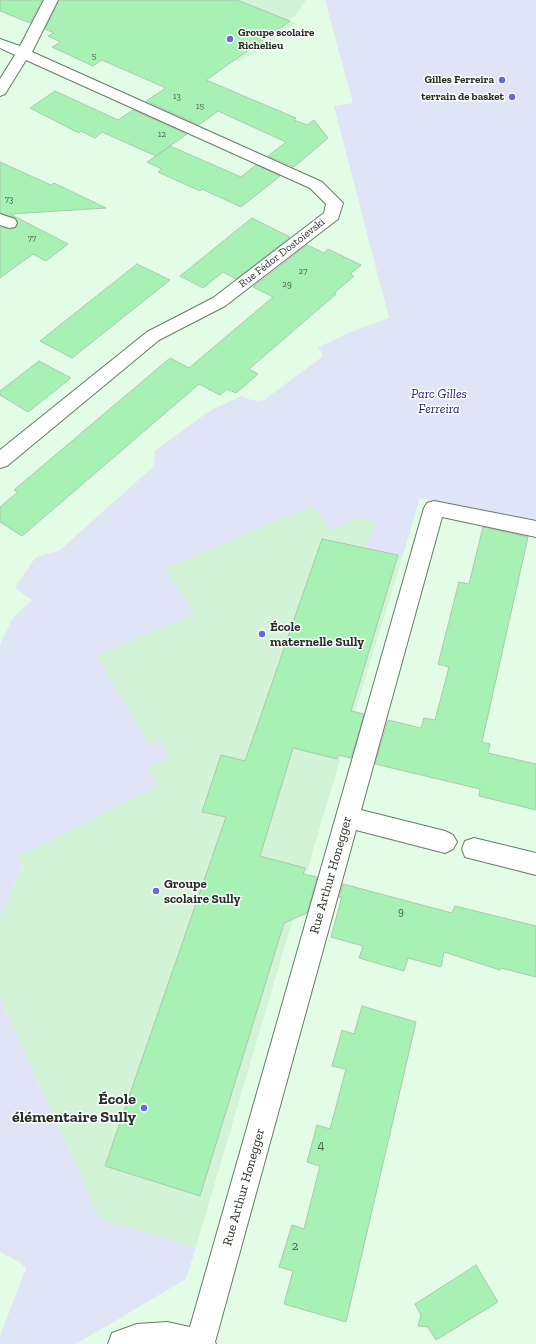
<!DOCTYPE html>
<html>
<head>
<meta charset="utf-8">
<style>
	body { margin:0 }
	canvas { display:block; background:#e2fce5 }
</style>
</head>
<body>
<canvas width="536" height="1344"></canvas>
<script>
const context = document.querySelector('canvas').getContext('2d');
context.lineJoin = 'round';
function paint(path, color) { context.fillStyle = color; context.fill(path, 'evenodd'); }
const shape = rows => new Path2D(rows.map(r => 'M' + r).join(''));
function trace(path, color, width, dash) { context.strokeStyle = color; context.lineWidth = width; context.lineCap = dash ? 'butt' : 'round'; context.setLineDash(dash || []); context.stroke(path); }
function write(font, color, halo, rows, align = 'center') {
  context.font = font + ' "Zilla Slab",serif'; context.lineWidth = 3; context.setLineDash([]); context.textBaseline = 'middle'; context.strokeStyle = halo; context.fillStyle = color; for (const [text, x, y, turn = 0] of rows) {
    context.save(); context.translate(x, y); context.rotate((+turn || 0) * Math.PI / 180); context.textAlign = isNaN(turn) ? turn : align; if (halo) context.strokeText(text, 0, 0); context.fillText(text, 0, 0); context.restore();
  }
}
const built = shape([
	[94,0,306,0,295,16,288,20,296,23,250,56,248,56,239,62],
	[312,505,331,530,358,518,375,522,367,548,403,555,327,803,196,1247,100,1219,0,997,0,917,23,866,19,856,159,785,147,768,169,757,149,745,97,655,195,614,164,568]
]);
const green = shape([
	[325,0,536,0,536,522,420,498,403,555,366,548,375,522,358,518,331,530,312,506,165,568,195,614,97,655,149,745,159,740,169,757,148,768,159,785,19,856,23,865,0,917,0,645,13,618,32,600,15,588,35,558,60,550,154,466,155,451,208,412,241,396,248,399,258,401,264,400,322,357,321,351,317,348,346,334,389,318,334,106,353,103],
	[0,997,100,1219,196,1247,186,1279,76,1344,0,1344,0,1336,26,1268,18,1261,0,1252]
]);
const building = shape([
	[0,0,42,0,30,23,0,11,0,0],
	[59,0,237,0,290,21,206,80,296,118,294,120,307,125,314,120,328,138,294,167,268,156,286,142,231,117,218,111,199,125,146,101,166,88,102,60,93,66,52,47,61,42,48,36,54,33,45,29,59,0],
	[55,91,118,120,133,110,187,134,156,156,102,132,95,138,81,131,79,133,30,108,55,91],
	[170,146,241,177,256,165,280,176,241,207,202,189,200,191,158,172,162,169,147,162,170,146],
	[0,162,51,185,54,183,106,208,10,214,68,244,46,261,33,254,0,278,0,227,9,229,15,228,18,224,15,218,0,213,0,162],
	[252,218,290,237,236,279,223,272,203,288,180,276,252,218],
	[307,245,324,253,328,249,361,265,350,274,354,276,334,293,336,294,249,369,258,374,236,393,227,389,220,395,199,384,22,536,0,522,0,507,18,492,14,490,170,358,189,368,273,297,253,287,307,245],
	[137,264,170,280,72,358,40,341,137,264],
	[39,361,71,378,28,412,0,395,0,391,39,361],
	[483,527,528,537,482,742,490,744,488,753,536,764,536,810,479,796,480,789,375,764,388,720,421,728,424,718,435,720,449,667,438,664,459,582,469,584,483,527],
	[322,539,398,555,351,711,364,714,351,758,338,755,337,759,293,748,260,856,305,868,303,874,317,877,307,913,284,923,200,1196,105,1166,226,817,202,812,221,755,245,761,322,539],
	[343,884,452,913,455,906,536,926,536,977,501,968,500,970,444,952,441,967,408,958,404,971,359,958,363,946,331,937,342,896,339,898,343,884],
	[362,1006,416,1022,346,1322,284,1304,293,1271,279,1267,292,1225,304,1229,320,1166,307,1162,317,1125,330,1129,346,1069,332,1066,342,1030,354,1034,362,1006],
	[476,1265,498,1302,436,1340,428,1327,418,1326,421,1315,415,1304,476,1265]
]);
const minor = shape([
	[44,0,58,0,32,52,322,182,343,203,338,219,225,306,159,340,7,466,0,468,0,450,147,332,213,298,324,213,326,204,310,188,26,60,5,94,0,96,0,79,15,55,0,48,0,39,20,46,44,0],
	[0,214,15,219,17,223,15,227,9,228,0,225,0,214],
	[434,501,536,521,536,537,442,517,361,810,445,831,453,835,457,842,453,849,445,853,356,830,215,1342,216,1344,108,1344,112,1333,137,1324,167,1322,190,1327,424,508,427,503,434,501],
	[474,838,536,853,536,875,465,857,462,849,465,841,474,838]
]);
const markers = [
	[230,39,4,"#616ae2"],
	[502,80,4,"#616ae2"],
	[512,97,4,"#616ae2"],
	[262,634,4,"#616ae2"],
	[156,891,4,"#616ae2"],
	[144,1108,4,"#616ae2"]
];
const farNumbernames = [
	["5",94,56],
	["13",177,96],
	["15",200,106],
	["12",162,134],
	["73",9,199],
	["77",32,238],
	["27",303,271],
	["29",287,284]
];
const farPoinames = [
	["Groupe scolaire",238,33,"left"],
	["Richelieu",238,46,"left"],
	["Gilles Ferreira",494,80],
	["terrain de basket",504,97]
];
const farStreetnames = [
	["Rue Fédor Dostoievski",282,253,-38]
];
const numberNames = [
	["9",401,912]
];
const parkNames = [
	["Parc Gilles",439,394],
	["Ferreira",439,409]
];
const poiNames = [
	["École",270,627],
	["maternelle Sully",270,642],
	["Groupe",164,884],
	["scolaire Sully",164,899]
];
const streetNames = [
	["Rue Arthur Honegger",331,875,-74],
	["Rue Arthur Honegger",244,1187,-74]
];
const nearNumbernames = [
	["4",321,1145],
	["2",295,1246]
];
const nearPoinames = [
	["École",136,1099],
	["élémentaire Sully",136,1117]
];
paint(built, '#d3f3d7');
paint(green, '#dfe4f7');
paint(building, '#a7f1b4');
trace(building, '#aec7b1', 1);
trace(minor, '#647c68', 2);
paint(minor, '#fff');
for (const [x, y, r, color] of markers) { const dot = new Path2D(); dot.arc(x, y, r, 0, 2 * Math.PI); context.fillStyle = color; context.fill(dot); trace(dot, '#fff', 1.5); }
write('9px', '#46604a', null, farNumbernames);
write('bold 11px', '#252f27', '#fff', farPoinames, 'right');
write('11px', '#252f27', '#fff', farStreetnames);
write('11px', '#46604a', null, numberNames);
write('italic 13px', '#201c72', '#fff', parkNames);
write('bold 13px', '#252f27', '#fff', poiNames, 'left');
write('13px', '#252f27', '#fff', streetNames);
write('13px', '#46604a', null, nearNumbernames);
write('bold 16px', '#252f27', '#fff', nearPoinames, 'right');
</script>
</body>
</html>
